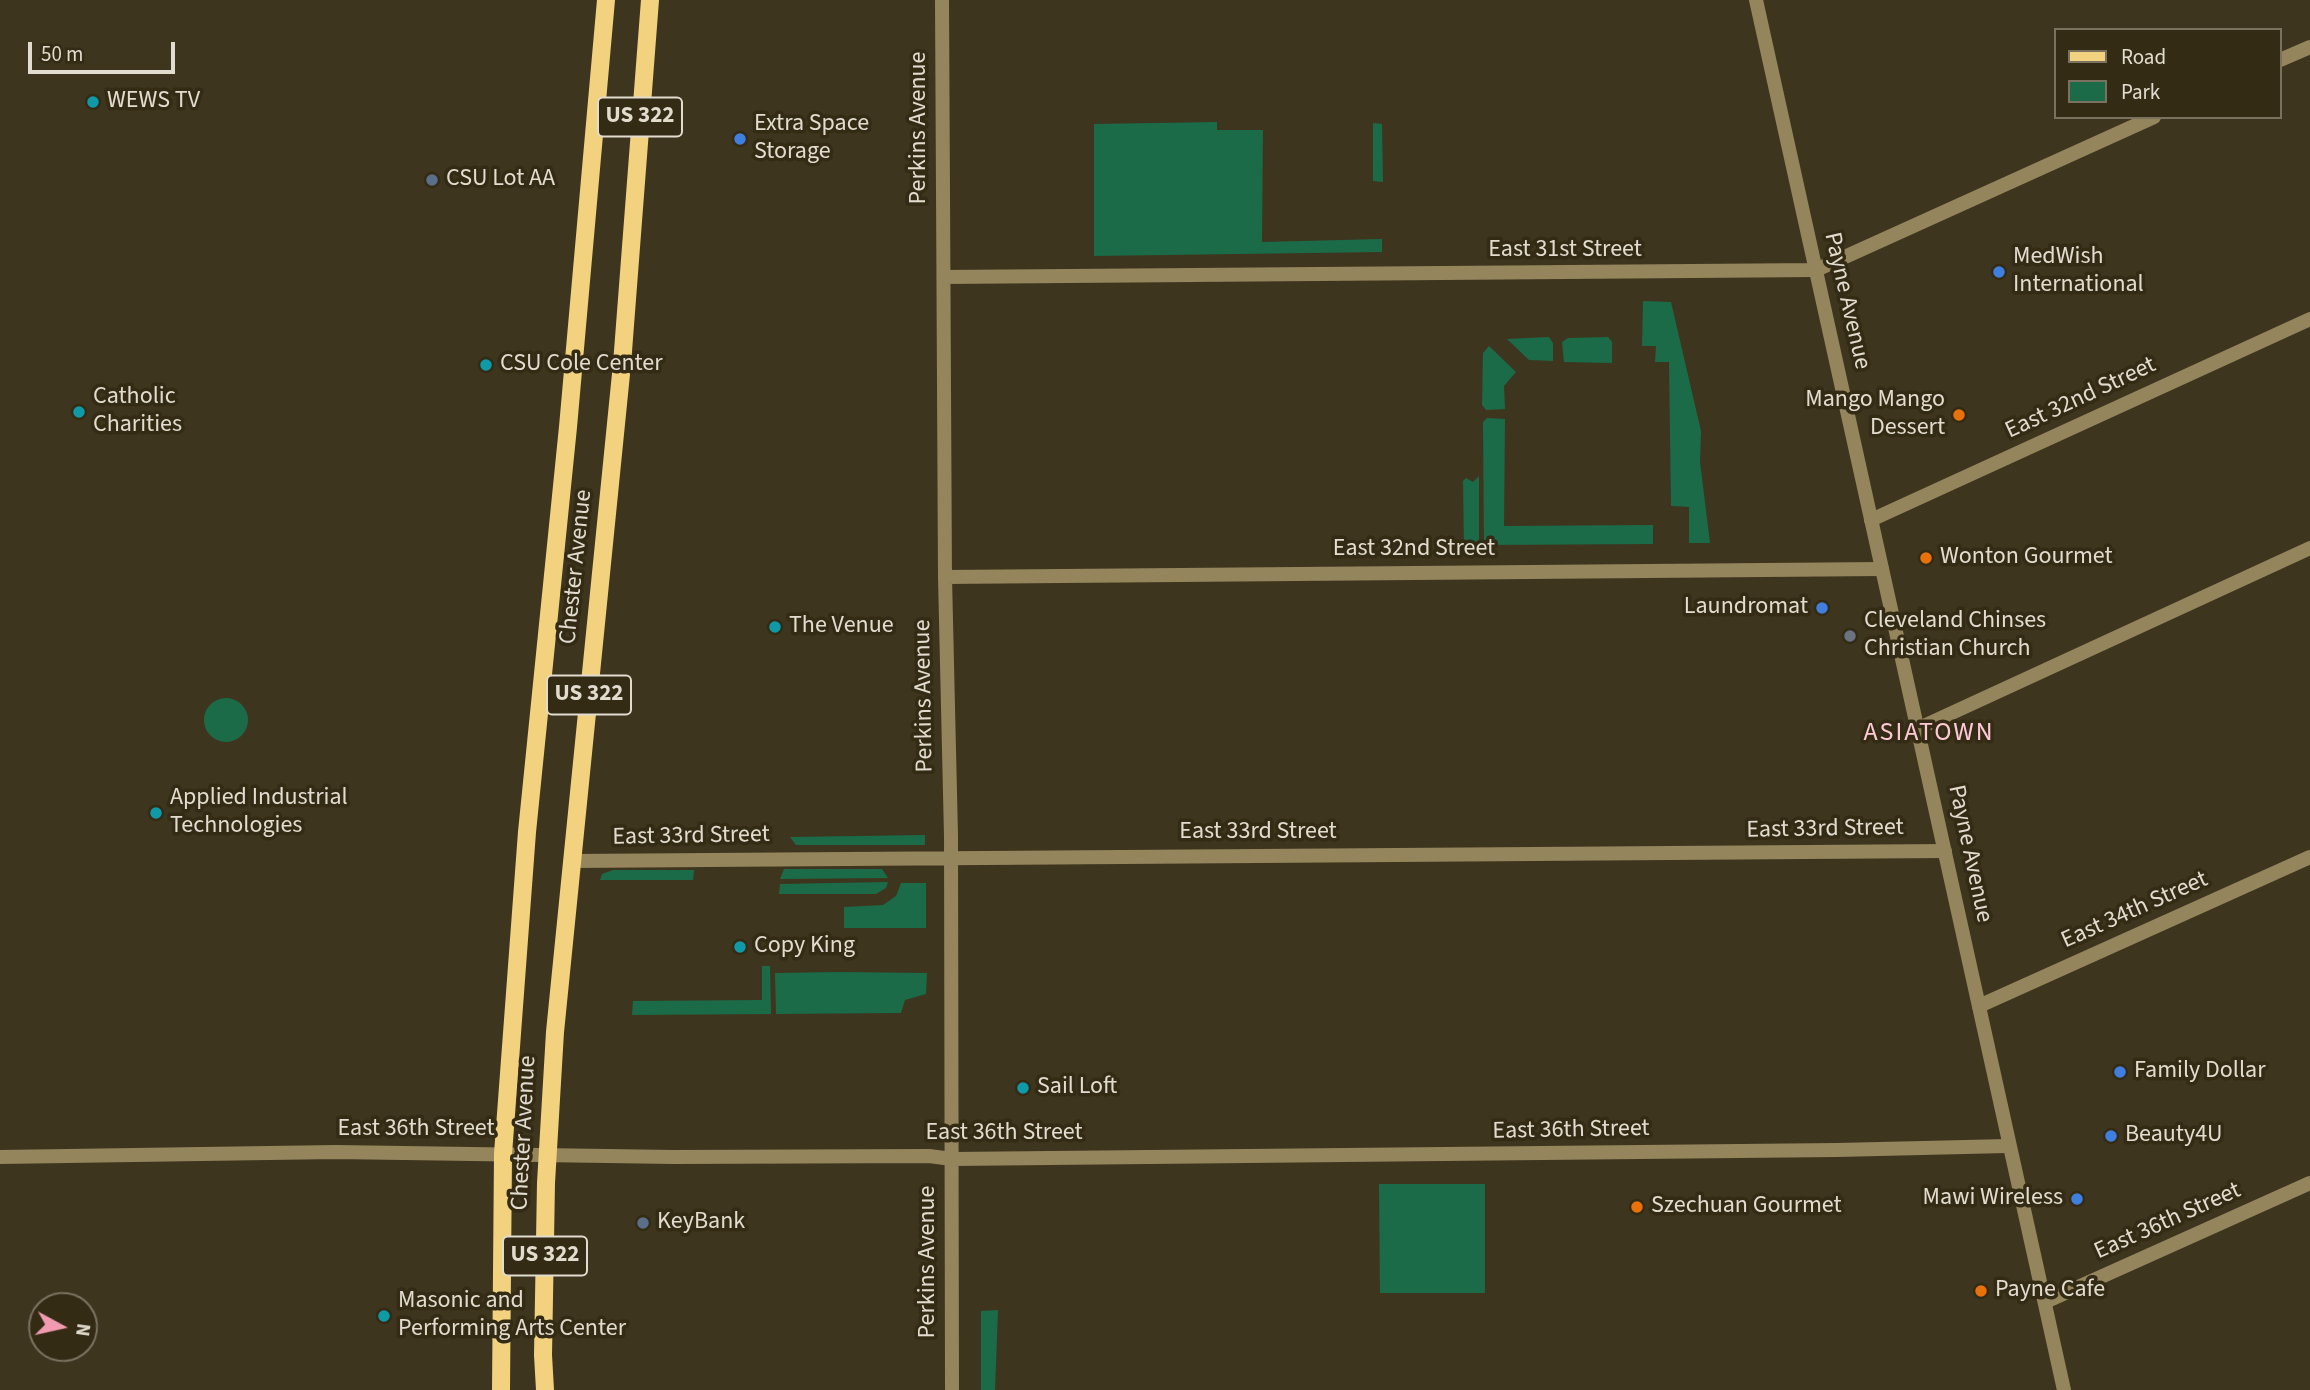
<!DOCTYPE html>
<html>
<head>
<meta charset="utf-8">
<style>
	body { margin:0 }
	#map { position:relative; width:2310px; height:1390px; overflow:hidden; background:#3e351f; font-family:"Source Sans 3",sans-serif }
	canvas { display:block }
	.legend { position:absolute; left:2054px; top:28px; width:228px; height:91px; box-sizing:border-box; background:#342b15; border:2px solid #7a725f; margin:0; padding:9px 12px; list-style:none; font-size:21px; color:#e2dccf }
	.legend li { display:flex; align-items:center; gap:14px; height:35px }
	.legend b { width:35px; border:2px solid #7a725f }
	.north { position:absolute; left:28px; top:1292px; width:70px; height:70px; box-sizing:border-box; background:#342b15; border:2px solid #7a725f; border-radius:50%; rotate:98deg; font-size:19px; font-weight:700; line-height:28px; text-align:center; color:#e2dccf }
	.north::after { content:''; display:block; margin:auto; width:24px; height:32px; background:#f19ab1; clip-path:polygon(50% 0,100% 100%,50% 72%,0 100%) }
	.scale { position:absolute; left:28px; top:42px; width:147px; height:32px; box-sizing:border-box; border:4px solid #e2dccf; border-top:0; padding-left:9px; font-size:21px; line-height:24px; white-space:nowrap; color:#e2dccf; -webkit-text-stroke:5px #342b15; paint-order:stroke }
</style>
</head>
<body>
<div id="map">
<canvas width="2310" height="1390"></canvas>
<ul class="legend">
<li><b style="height:9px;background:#f2d27e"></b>Road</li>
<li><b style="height:19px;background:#1b6b48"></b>Park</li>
</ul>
<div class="north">N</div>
<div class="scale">50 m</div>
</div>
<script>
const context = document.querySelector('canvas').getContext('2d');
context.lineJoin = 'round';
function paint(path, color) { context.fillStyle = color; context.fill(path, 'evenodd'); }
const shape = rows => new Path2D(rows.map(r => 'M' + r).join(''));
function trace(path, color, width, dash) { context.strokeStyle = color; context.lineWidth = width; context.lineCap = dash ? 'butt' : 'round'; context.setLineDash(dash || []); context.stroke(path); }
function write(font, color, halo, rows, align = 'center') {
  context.font = font + ' "Source Sans 3",sans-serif'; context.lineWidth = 7; context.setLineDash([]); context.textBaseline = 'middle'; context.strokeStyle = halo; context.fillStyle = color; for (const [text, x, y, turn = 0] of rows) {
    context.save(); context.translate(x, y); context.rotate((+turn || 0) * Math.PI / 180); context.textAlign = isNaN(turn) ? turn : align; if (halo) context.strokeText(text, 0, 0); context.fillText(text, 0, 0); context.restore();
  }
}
const green = shape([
	[1217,122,1217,130,1263,130,1262,242,1382,239,1382,252,1094,256,1094,124],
	[1373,123,1382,124,1383,182,1373,181],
	[1643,301,1671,302,1701,431,1700,462,1710,543,1689,543,1689,507,1671,506,1669,362,1655,362,1656,346,1642,346],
	[1549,337,1553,343,1553,361,1529,360,1507,339],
	[1608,337,1612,342,1612,363,1564,362,1562,342,1568,338],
	[1489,346,1516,372,1504,386,1505,409,1486,410,1482,405,1483,353],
	[1487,418,1505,419,1504,526,1653,525,1653,544,1484,545,1483,422],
	[1479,476,1479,545,1464,546,1463,481,1466,478,1473,482],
	'204 720a22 22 0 1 1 44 0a22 22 0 1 1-44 0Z',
	[925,835,925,845,796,845,790,837],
	[784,869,882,869,888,878,780,879],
	[613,870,694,870,693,880,600,880,602,874],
	[888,882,886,888,876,894,779,894,780,884],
	[901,883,926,883,926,928,844,928,844,907,883,905,896,896],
	[762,966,770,966,771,1014,632,1015,633,1001,762,1000],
	[840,972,927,973,926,994,905,1000,901,1013,776,1014,775,973],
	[1379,1184,1485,1184,1485,1293,1380,1293],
	[998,1310,995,1390,981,1390,981,1311]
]);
const minor = shape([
	[942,0,945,577,951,836,952,1390],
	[2280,60,2310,47],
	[944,277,1816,270,2154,117],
	[1871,520,2310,319],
	[945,577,1882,569],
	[1917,729,2310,548],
	[572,861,1945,851],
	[1979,1006,2310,857],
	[0,1157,336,1152,674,1157,929,1156,952,1159,1837,1150,2008,1146],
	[2045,1302,2310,1183]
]);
const tertiary = shape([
	[1756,0,2064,1390]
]);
const primary = shape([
	[501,1390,503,1154,527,832,568,427,606,0],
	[545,1390,543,1355,546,1183,555,1032,622,364,650,0]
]);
const markers = [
	[93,102,7,"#0f9aa8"],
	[740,139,7,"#3f7fe0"],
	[432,180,7,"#5c6f8a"],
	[1999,272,7,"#3f7fe0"],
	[486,365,7,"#0f9aa8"],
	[79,412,7,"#0f9aa8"],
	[1959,415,7,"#e8710a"],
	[1926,558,7,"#e8710a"],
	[1822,608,7,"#3f7fe0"],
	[775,627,7,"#0f9aa8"],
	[1850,636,7,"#6b7280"],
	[156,813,7,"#0f9aa8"],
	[740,947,7,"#0f9aa8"],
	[2120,1072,7,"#3f7fe0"],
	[1023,1088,7,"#0f9aa8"],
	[2111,1136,7,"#3f7fe0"],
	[2077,1199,7,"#3f7fe0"],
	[1637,1207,7,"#e8710a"],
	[643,1223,7,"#5c6f8a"],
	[1981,1291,7,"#e8710a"],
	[384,1316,7,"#0f9aa8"]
];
const shields = [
	[640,117,84],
	[589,695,84],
	[545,1256,84]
];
const shieldNames = [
	["US 322",640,117],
	["US 322",589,695],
	["US 322",545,1256]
];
const poiNames = [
	["WEWS TV",107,102],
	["Extra Space",754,125],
	["Storage",754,153],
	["CSU Lot AA",446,180],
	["MedWish",2013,258],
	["International",2013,286],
	["CSU Cole Center",500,365],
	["Catholic",93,398],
	["Charities",93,426],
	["Mango Mango",1945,401,"right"],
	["Dessert",1945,429,"right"],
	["Wonton Gourmet",1940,558],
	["Laundromat",1808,608,"right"],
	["Cleveland Chinses",1864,622],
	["Christian Church",1864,650],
	["The Venue",789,627],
	["Applied Industrial",170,799],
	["Technologies",170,827],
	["Copy King",754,947],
	["Family Dollar",2134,1072],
	["Sail Loft",1037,1088],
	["Beauty4U",2125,1136],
	["Mawi Wireless",2063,1199,"right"],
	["Szechuan Gourmet",1651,1207],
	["KeyBank",657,1223],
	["Payne Cafe",1995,1291],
	["Masonic and",398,1302],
	["Performing Arts Center",398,1330]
];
const streetNames = [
	["Perkins Avenue",920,128,-90],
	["East 31st Street",1565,251],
	["Payne Avenue",1846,301,77],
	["East 32nd Street",2081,399,-25],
	["East 32nd Street",1414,550],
	["Chester Avenue",577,567,-84],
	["Perkins Avenue",925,696,-91],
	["East 33rd Street",1825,830,-1],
	["East 33rd Street",1258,833],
	["East 33rd Street",691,837,-1],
	["Payne Avenue",1969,854,78],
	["East 34th Street",2135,911,-24],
	["East 36th Street",416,1130],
	["East 36th Street",1571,1131,-1],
	["Chester Avenue",525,1133,-87],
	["East 36th Street",1004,1134],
	["East 36th Street",2168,1222,-24],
	["Perkins Avenue",929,1262,-90]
];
const neighbourhoodNames = [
	["ASIATOWN",1929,734]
];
paint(green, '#1b6b48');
trace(minor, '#94855d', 14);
trace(tertiary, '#94855d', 14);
trace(primary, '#f2d27e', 18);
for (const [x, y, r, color] of markers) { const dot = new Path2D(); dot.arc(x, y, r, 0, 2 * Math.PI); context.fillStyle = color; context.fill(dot); trace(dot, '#342b15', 2.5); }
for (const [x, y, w] of shields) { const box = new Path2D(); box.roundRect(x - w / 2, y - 19.5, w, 39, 5); context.fillStyle = '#342b15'; context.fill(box); trace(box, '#e2dccf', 2); }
write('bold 23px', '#e2dccf', null, shieldNames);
write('24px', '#e2dccf', '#342b15', poiNames, 'left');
write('24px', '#e2dccf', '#342b15', streetNames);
context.letterSpacing = '2px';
write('26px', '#fcc9d5', '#342b15', neighbourhoodNames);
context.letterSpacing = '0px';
</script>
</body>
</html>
